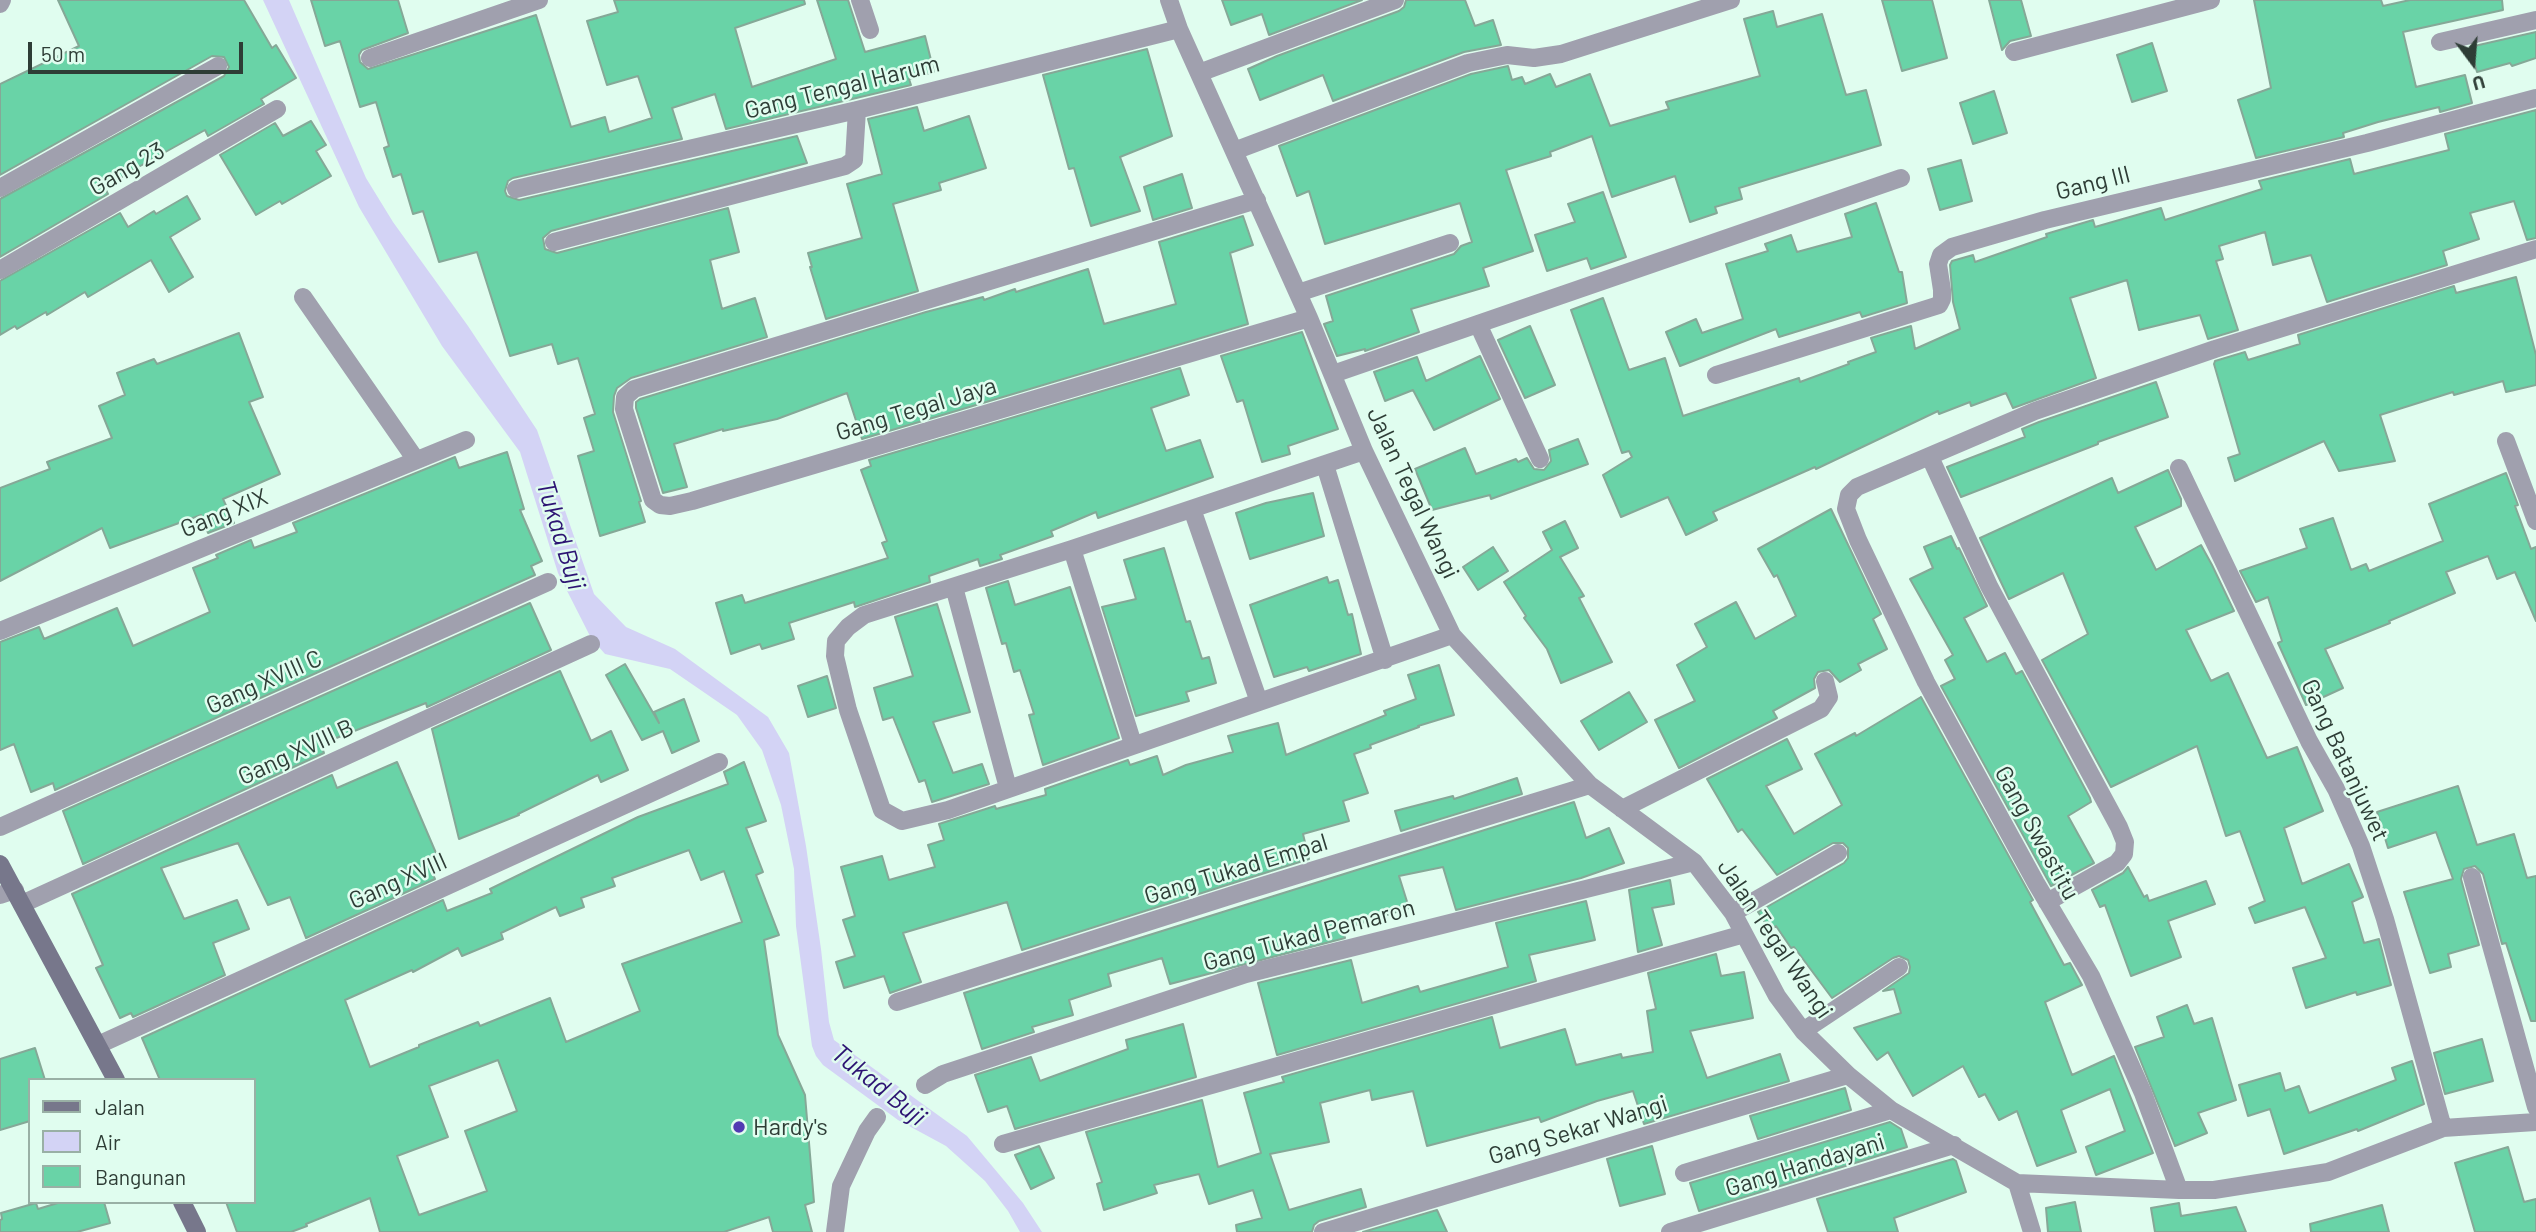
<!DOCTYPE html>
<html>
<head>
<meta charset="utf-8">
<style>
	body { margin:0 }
	#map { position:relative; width:2536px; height:1232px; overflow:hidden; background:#e0fdef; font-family:Barlow,sans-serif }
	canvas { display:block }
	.legend { position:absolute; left:28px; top:1078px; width:228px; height:126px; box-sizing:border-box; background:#e0fdef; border:2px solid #99b0a5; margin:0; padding:9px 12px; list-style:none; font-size:21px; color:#2e3d36 }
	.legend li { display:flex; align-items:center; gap:14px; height:35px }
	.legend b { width:35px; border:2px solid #99b0a5 }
	.north { position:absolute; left:2438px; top:28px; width:70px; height:70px; -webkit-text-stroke:5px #e0fdef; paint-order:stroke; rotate:164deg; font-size:19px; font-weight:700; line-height:28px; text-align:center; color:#2e3d36 }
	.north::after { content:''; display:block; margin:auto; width:24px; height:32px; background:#2e3d36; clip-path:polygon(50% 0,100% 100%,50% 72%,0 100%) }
	.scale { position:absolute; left:28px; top:42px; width:215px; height:32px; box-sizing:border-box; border:4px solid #2e3d36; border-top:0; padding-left:9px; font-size:21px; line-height:24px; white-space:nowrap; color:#2e3d36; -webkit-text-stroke:5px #e0fdef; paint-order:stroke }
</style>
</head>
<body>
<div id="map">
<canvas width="2536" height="1232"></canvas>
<ul class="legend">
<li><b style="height:9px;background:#77778b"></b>Jalan</li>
<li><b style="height:19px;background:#d3d3f5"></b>Air</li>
<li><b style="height:19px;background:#69d3a7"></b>Bangunan</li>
</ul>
<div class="north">U</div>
<div class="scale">50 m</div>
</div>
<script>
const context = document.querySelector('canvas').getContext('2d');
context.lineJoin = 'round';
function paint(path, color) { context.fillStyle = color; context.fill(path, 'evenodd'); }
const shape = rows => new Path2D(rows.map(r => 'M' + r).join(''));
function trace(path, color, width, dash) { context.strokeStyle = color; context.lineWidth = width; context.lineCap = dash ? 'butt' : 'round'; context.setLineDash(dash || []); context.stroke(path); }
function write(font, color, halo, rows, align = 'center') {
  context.font = font + ' Barlow,sans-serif'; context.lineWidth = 5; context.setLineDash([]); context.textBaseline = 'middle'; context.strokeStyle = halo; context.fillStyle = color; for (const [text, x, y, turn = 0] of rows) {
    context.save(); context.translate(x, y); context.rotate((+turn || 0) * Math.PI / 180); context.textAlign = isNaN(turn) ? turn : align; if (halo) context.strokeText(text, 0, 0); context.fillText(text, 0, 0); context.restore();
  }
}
const water = shape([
	[263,0,289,0,366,178,393,222,468,326,537,430,594,594,626,627,675,649,768,717,789,753,806,846,821,949,829,1022,834,1040,967,1136,1023,1203,1042,1232,1020,1232,1008,1211,985,1181,946,1146,898,1120,823,1065,816,1056,812,1046,796,926,794,869,781,805,762,750,737,715,670,669,605,654,591,638,558,573,520,452,442,346,359,207]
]);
const building = shape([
	[58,0,244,0,272,48,276,45,296,78,261,99,264,104,208,136,205,130,133,170,105,188,108,194,0,257,0,199,224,76,229,67,224,57,212,56,0,175,0,84,79,46,58,0],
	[311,0,398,0,408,33,362,50,359,55,360,62,368,69,536,15,571,127,605,117,609,132,652,118,638,76,607,85,587,21,618,12,614,0,804,0,805,4,735,28,752,87,836,59,817,0,848,0,865,52,925,36,934,72,909,79,911,85,726,129,715,94,672,108,682,139,513,178,508,181,505,191,507,196,519,200,797,136,807,163,551,231,543,238,545,249,557,253,728,208,739,252,710,260,722,309,755,298,767,337,631,378,617,388,614,396,613,412,641,501,639,502,645,522,600,536,578,456,594,451,584,418,595,414,578,358,558,364,552,344,510,356,477,252,439,262,423,211,413,214,401,174,393,177,384,148,389,146,376,102,360,107,340,41,325,46,311,0],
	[1222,0,1362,0,1269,35,1262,14,1231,25,1222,0],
	[1406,0,1465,0,1475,26,1493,20,1501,45,1464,52,1333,101,1323,75,1260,100,1248,69,1277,56,1399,11,1404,7,1406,0],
	[1882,0,1932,0,1947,58,1902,71,1882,0],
	[1989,0,2021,0,2031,36,2010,41,2002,50,1989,0],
	[2254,0,2381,0,2383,6,2410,0,2502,0,2503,10,2403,32,2416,87,2465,75,2472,103,2440,112,2439,107,2378,122,2343,133,2344,137,2256,158,2238,100,2271,88,2254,0],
	[1773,11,1777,27,1822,14,1846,95,1866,90,1881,145,1739,188,1742,199,1715,207,1717,213,1690,222,1675,176,1612,197,1592,136,1550,152,1551,156,1506,170,1533,251,1483,268,1489,286,1411,309,1419,332,1365,351,1365,349,1337,356,1324,324,1333,321,1326,296,1454,254,1461,246,1472,242,1460,203,1325,244,1309,191,1297,196,1279,146,1471,74,1508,66,1512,80,1522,77,1525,84,1550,74,1556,87,1590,74,1610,126,1669,109,1666,102,1760,76,1744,19,1773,11],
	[2536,32,2536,58,2512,66,2510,63,2477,72,2470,47,2536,32],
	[2152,43,2167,91,2132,102,2117,55,2152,43],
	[1147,49,1172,136,1120,157,1140,211,1091,226,1074,168,1069,169,1043,75,1147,49],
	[1994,91,2007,133,1973,144,1960,103,1994,91],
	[917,107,924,131,969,116,986,168,939,183,941,190,893,204,918,291,826,319,810,267,812,267,808,253,862,238,847,184,882,174,868,119,917,107],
	[2536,110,2536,238,2527,240,2514,201,2470,213,2479,239,2443,251,2447,265,2327,302,2311,255,2273,265,2265,232,2219,246,2223,259,2216,261,2238,330,2208,339,2200,315,2139,330,2127,280,2070,298,2096,378,2013,408,2006,393,1971,406,1970,402,1939,414,1938,411,1816,469,1815,467,1713,512,1717,520,1686,535,1668,497,1621,517,1603,475,1632,457,1629,451,1622,453,1571,310,1603,298,1629,370,1665,358,1683,416,1799,378,1800,382,1849,364,1848,362,1876,352,1871,338,1911,326,1915,349,1960,329,1953,302,1950,265,1952,261,1973,255,1975,262,2047,237,2046,234,2093,220,2095,227,2161,208,2165,220,2262,189,2259,181,2350,159,2354,174,2449,150,2445,134,2536,110],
	[311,121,326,145,316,151,331,176,282,204,280,201,256,215,220,155,275,123,283,136,311,121],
	[1961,160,1972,201,1940,210,1928,169,1961,160],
	[1182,174,1192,208,1153,220,1144,187,1182,174],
	[1603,192,1626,257,1591,269,1587,258,1547,271,1535,235,1575,222,1568,204,1603,192],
	[187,196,200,219,170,237,193,277,169,292,151,260,88,297,85,292,47,315,46,312,17,329,15,326,0,335,0,281,120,213,128,227,154,211,156,214,187,196],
	[1876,203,1899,272,1902,272,1907,303,1862,317,1860,312,1779,337,1776,329,1680,366,1666,332,1696,319,1702,333,1743,319,1726,264,1768,251,1765,244,1791,235,1797,252,1852,237,1845,214,1876,203],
	[1243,216,1253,245,1230,253,1248,324,862,439,847,393,777,419,723,431,723,429,674,444,687,487,663,493,636,408,636,402,640,399,926,312,983,297,984,300,1015,289,1016,292,1088,269,1104,324,1176,304,1159,242,1243,216],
	[2516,277,2536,355,2536,385,2506,392,2503,381,2454,395,2453,392,2380,415,2395,461,2339,471,2324,441,2235,481,2228,458,2240,454,2214,364,2215,361,2245,352,2248,360,2300,344,2298,335,2454,286,2456,293,2516,277],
	[1530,326,1555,385,1525,398,1498,340,1530,326],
	[1302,332,1338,429,1288,446,1290,454,1262,462,1243,400,1237,402,1221,356,1302,332],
	[239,333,263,397,249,402,280,474,223,499,234,523,208,533,201,515,110,548,102,528,0,581,0,488,50,469,47,462,112,438,99,406,125,395,117,373,154,359,157,364,239,333],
	[1480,356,1500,399,1434,430,1413,390,1385,401,1374,372,1417,357,1426,381,1480,356],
	[1180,368,1189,395,1151,408,1166,451,1200,440,1213,477,1098,518,1096,512,1051,531,1053,536,1000,555,1002,559,980,566,978,559,929,576,930,582,855,607,854,602,789,623,794,639,762,649,760,644,731,654,716,603,742,595,745,603,888,558,882,543,887,541,861,470,871,466,869,460,1180,368],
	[2156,382,2168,417,2098,442,2098,444,1961,497,1947,467,2025,437,2022,429,2039,422,2156,382],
	[1578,439,1588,464,1491,499,1490,495,1432,510,1415,469,1465,448,1476,474,1516,459,1518,462,1527,458,1534,469,1544,470,1551,461,1549,450,1578,439],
	[507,452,524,509,520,510,542,561,531,566,535,575,55,790,53,783,31,792,14,744,0,750,0,642,39,627,44,639,117,608,133,646,210,612,193,568,218,558,216,555,251,540,254,548,297,532,293,523,455,457,459,468,507,452],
	[2168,470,2181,499,2181,506,2135,527,2156,570,2201,545,2212,565,2234,611,2186,630,2211,681,2228,673,2267,758,2297,747,2323,811,2284,828,2302,884,2349,864,2363,897,2352,902,2364,943,2379,939,2391,985,2357,995,2356,992,2306,1008,2293,968,2326,958,2305,907,2255,923,2249,908,2265,901,2240,831,2226,836,2197,746,2111,787,2042,660,2088,634,2063,573,2009,599,1980,538,2112,478,2118,493,2168,470],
	[2506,473,2518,505,2515,506,2531,549,2536,547,2536,621,2515,572,2497,579,2488,556,2446,572,2455,593,2389,621,2390,623,2325,649,2343,688,2306,705,2278,643,2282,641,2268,597,2256,602,2240,571,2307,548,2300,529,2333,518,2351,570,2366,564,2369,571,2443,541,2429,504,2506,473],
	[1313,493,1324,536,1250,559,1236,513,1266,503,1313,493],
	[1831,509,1881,614,1873,619,1887,649,1858,664,1861,670,1840,682,1829,670,1818,672,1814,679,1815,688,1773,711,1777,718,1679,768,1655,720,1695,701,1677,665,1707,647,1695,624,1736,602,1755,639,1796,616,1777,575,1774,577,1758,549,1831,509],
	[1565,521,1578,548,1560,557,1584,596,1579,598,1612,662,1561,683,1547,649,1524,618,1526,616,1504,582,1552,550,1543,532,1565,521],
	[1951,536,1957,549,1959,548,1987,606,1964,618,1987,662,2005,653,2016,674,2022,671,2090,798,2091,802,2068,816,2094,863,2051,886,1941,686,1955,679,1945,660,1953,655,1910,579,1933,568,1924,547,1951,536],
	[1493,547,1508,571,1478,590,1463,567,1493,547],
	[1164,548,1186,622,1190,621,1202,659,1209,657,1216,683,1186,692,1189,701,1136,716,1102,607,1136,599,1124,560,1164,548],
	[1327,577,1329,583,1338,580,1348,615,1352,614,1361,654,1309,671,1307,667,1274,677,1250,605,1327,577],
	[1008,581,1015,605,1070,587,1119,738,1043,765,1029,715,1034,714,1020,670,1014,672,1006,643,1002,644,986,588,1008,581],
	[530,603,551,650,427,707,426,703,321,744,324,753,83,864,63,811,530,603],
	[937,604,970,712,933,722,953,773,982,764,989,784,932,802,925,780,919,782,893,717,883,720,874,688,913,676,895,617,937,604],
	[625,664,659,723,654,712,684,699,699,741,672,753,663,731,642,740,606,675,625,664],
	[1439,665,1454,715,1418,726,1419,727,1370,745,1371,748,1354,754,1368,793,1343,801,1349,821,1303,834,1309,859,1022,950,1007,902,903,933,921,982,890,993,884,976,844,988,836,962,855,956,843,920,855,916,841,867,882,856,889,880,935,867,928,845,944,840,939,824,995,806,996,809,1046,795,1045,789,1128,760,1130,765,1157,756,1163,775,1186,765,1233,752,1228,736,1278,723,1286,755,1386,715,1384,711,1416,699,1408,675,1439,665],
	[560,671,591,741,611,731,628,770,601,782,598,775,518,814,519,815,459,839,432,729,560,671],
	[827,676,836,708,808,717,798,686,827,676],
	[1629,692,1647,722,1599,750,1581,721,1629,692],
	[1921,697,2033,900,2030,902,2064,965,2070,963,2082,985,2045,1002,2072,1075,2114,1056,2153,1153,2096,1175,2086,1147,2125,1131,2110,1089,2061,1110,2076,1152,2037,1166,2017,1111,1999,1120,1985,1094,1979,1097,1963,1066,1913,1096,1888,1052,1877,1060,1854,1028,1901,1013,1894,989,1883,991,1909,973,1910,967,1908,960,1899,956,1893,958,1832,998,1794,947,1791,948,1776,926,1770,930,1758,912,1844,863,1848,858,1848,848,1843,843,1833,843,1777,875,1742,829,1738,832,1707,779,1787,739,1802,769,1766,786,1794,834,1842,805,1815,754,1855,733,1856,736,1921,697],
	[397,762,439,860,429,864,435,879,306,938,290,897,268,905,238,843,161,868,184,919,237,900,249,929,213,943,225,975,133,1017,131,1013,120,1018,96,968,103,965,72,894,332,775,337,788,397,762],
	[744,762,766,821,746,828,763,872,756,875,779,935,764,940,778,1035,805,1095,814,1202,805,1205,812,1232,773,1232,769,1217,724,1232,380,1232,370,1198,306,1224,307,1226,291,1232,237,1232,226,1202,254,1202,254,1080,160,1080,142,1038,443,900,447,911,492,893,490,889,638,817,728,784,724,772,744,762],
	[689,850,701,880,724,871,742,922,622,964,640,1011,566,1042,550,998,480,1026,478,1022,419,1045,419,1047,370,1067,345,1000,412,970,413,972,458,948,462,956,503,939,501,933,556,907,560,916,584,907,581,898,615,886,612,878,689,850],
	[498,1060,517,1111,465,1131,487,1191,419,1215,397,1156,448,1137,429,1086,498,1060],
	[1517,778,1522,794,1401,831,1395,811,1453,796,1454,799,1517,778],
	[2458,786,2477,845,2514,834,2527,878,2536,876,2536,1021,2531,1021,2506,943,2502,944,2483,874,2475,866,2464,869,2461,879,2479,945,2448,954,2451,967,2430,973,2404,892,2453,879,2436,832,2388,848,2377,812,2458,786],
	[1574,802,1586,838,1609,828,1624,863,1581,878,1456,910,1443,867,1399,876,1409,908,1343,929,1345,938,1170,984,1162,958,1108,974,1111,986,1069,1000,1073,1015,1032,1027,1034,1032,982,1049,964,993,1574,802],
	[2128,867,2144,897,2147,895,2149,901,2206,881,2215,904,2168,921,2181,957,2131,976,2105,905,2100,907,2092,890,2123,873,2128,867],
	[1670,880,1674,904,1652,908,1662,945,1638,952,1629,890,1670,880],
	[1586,901,1595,940,1529,955,1536,981,1277,1055,1258,983,1351,960,1362,1003,1418,986,1420,992,1508,967,1496,923,1586,901],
	[1716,954,1721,976,1744,972,1753,1018,1690,1031,1707,1078,1780,1054,1789,1081,1644,1124,1633,1091,1597,1101,1541,1122,1539,1117,1427,1146,1413,1091,1372,1100,1370,1090,1320,1103,1329,1142,1270,1154,1289,1210,1361,1189,1366,1207,1319,1221,1314,1225,1312,1232,1237,1232,1236,1225,1262,1218,1253,1190,1209,1204,1199,1174,1154,1185,1157,1193,1104,1210,1097,1184,1102,1182,1086,1132,1202,1100,1218,1167,1261,1153,1244,1093,1284,1082,1282,1077,1492,1017,1500,1048,1565,1029,1576,1065,1621,1054,1622,1058,1653,1052,1647,1011,1656,1009,1648,973,1716,954],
	[2187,1005,2194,1024,2212,1018,2236,1100,2198,1113,2207,1133,2175,1146,2135,1047,2164,1037,2157,1017,2187,1005],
	[1183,1024,1196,1077,1015,1129,1007,1106,988,1112,975,1075,1031,1057,1040,1081,1128,1049,1126,1040,1183,1024],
	[2482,1039,2493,1081,2445,1094,2434,1053,2482,1039],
	[35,1048,45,1080,30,1080,30,1121,0,1130,0,1059,35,1048],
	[2412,1061,2424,1104,2358,1131,2357,1129,2284,1154,2270,1109,2248,1116,2239,1085,2280,1073,2285,1091,2299,1086,2309,1113,2396,1080,2392,1068,2412,1061],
	[1845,1088,1851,1110,1758,1139,1750,1116,1845,1088],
	[1890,1122,1901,1129,1907,1147,1699,1211,1690,1183,1890,1122],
	[1039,1146,1054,1178,1031,1189,1015,1155,1039,1146],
	[1652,1146,1665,1194,1620,1206,1607,1159,1652,1146],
	[2508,1147,2524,1202,2536,1199,2536,1232,2475,1232,2455,1163,2508,1147],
	[1953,1159,1956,1161,1966,1192,1894,1218,1898,1232,1828,1232,1817,1199,1953,1159],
	[61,1202,104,1202,110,1223,77,1232,0,1232,0,1220,2,1219,1,1213,36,1203,38,1209,61,1202],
	[2075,1202,2081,1232,2048,1232,2046,1208,2075,1202],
	[2179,1203,2181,1216,2236,1207,2246,1232,2155,1232,2151,1208,2179,1203],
	[2382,1205,2389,1232,2311,1232,2310,1224,2382,1205],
	[1437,1210,1447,1232,1363,1232,1437,1210]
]);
const street = shape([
	[860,0,870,30],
	[1169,0,1179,29,1309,318,1364,451,1452,635,1590,785,1694,862,1733,913,1777,996,1803,1031,1848,1075,1891,1110,2017,1183,2179,1190,2214,1190,2328,1172,2443,1128,2536,1122],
	[0,4,2,0],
	[2440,42,2536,20],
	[2014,52,2211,0],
	[370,58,539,0],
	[1199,73,1395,0],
	[1234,151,1468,63,1507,55,1534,58,1561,54,1731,0],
	[0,188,218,66],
	[516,189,857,110,1179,29],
	[1257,200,634,389,625,397,624,409,653,500,660,505,670,506,692,501,1309,318],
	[554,242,845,166,854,160,857,110],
	[0,270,277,109],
	[1298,293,1450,243],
	[303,297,416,460],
	[1478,324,1540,459],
	[1333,374,1901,178],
	[1716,375,1939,305,1942,299,1942,290,1938,264,1941,255,1952,247,2045,220,2367,143,2536,98],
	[2506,441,2536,521],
	[1364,451,1072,549,864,615,848,627,836,641,835,656,848,710,882,810,902,821,948,810,1452,635],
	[1930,457,1989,586,2119,827,2125,842,2124,854,2117,863,2047,902],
	[1325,465,1385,660],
	[2179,468,2309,741,2336,789,2361,846,2385,919,2443,1128],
	[1192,509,1259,702],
	[1072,549,1133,744],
	[954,587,1008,788],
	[0,631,466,440],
	[1622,809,1821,709,1829,697,1825,681],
	[0,827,548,582],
	[2472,877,2536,1107],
	[0,895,15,890],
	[22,904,591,644],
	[1733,913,1838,853],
	[897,1002,1239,893,1590,785],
	[1803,1031,1899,967],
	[98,1045,719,762],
	[925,1085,943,1074,1246,974,1694,862],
	[1003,1144,1744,934],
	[1684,1173,1891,1110],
	[2017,1183,2032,1232],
	[2179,1190,2143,1093,2091,976,2036,883,1926,682,1858,540,1846,509,1849,495,1857,487,2035,411,2215,349,2536,249],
	[835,1232,841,1186,867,1131,877,1117],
	[1323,1232,1848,1075],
	[1670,1232,1954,1145]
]);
const secondary = shape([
	[0,864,116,1080],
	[182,1202,197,1232]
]);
const markers = [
	[739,1127,7,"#523bb3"]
];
const streetNames = [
	["Gang Tengal Harum",842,87,-14],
	["Gang 23",127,169,-30],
	["Gang III",2093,183,-14],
	["Gang Tegal Jaya",916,409,-17],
	["Jalan Tegal Wangi",1413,493,65],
	["Gang XIX",224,513,-22],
	["Gang XVIII C",264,682,-24],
	["Gang XVIII B",296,752,-25],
	["Gang Batanjuwet",2345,760,65],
	["Gang Swastitu",2037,833,61],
	["Gang Tukad Empal",1236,869,-17],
	["Gang XVIII",398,881,-24],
	["Gang Tukad Pemaron",1309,935,-15],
	["Jalan Tegal Wangi",1775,939,56],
	["Gang Sekar Wangi",1578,1130,-17],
	["Gang Handayani",1805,1165,-17]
];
const poiNames = [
	["Hardy's",753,1127]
];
const waterNames = [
	["Tukad Buji",561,535,73],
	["Tukad Buji",879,1085,39]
];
paint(water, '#d3d3f5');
paint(building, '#69d3a7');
trace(building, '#85a897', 2);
trace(street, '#a0a0ae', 18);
trace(secondary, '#77778b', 18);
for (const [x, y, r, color] of markers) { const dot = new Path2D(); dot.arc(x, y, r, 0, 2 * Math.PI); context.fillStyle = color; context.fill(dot); trace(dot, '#e0fdef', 2.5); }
write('24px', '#2e3d36', '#e0fdef', streetNames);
write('24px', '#2e3d36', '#e0fdef', poiNames, 'left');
write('italic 26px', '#2d1473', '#e0fdef', waterNames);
</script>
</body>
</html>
